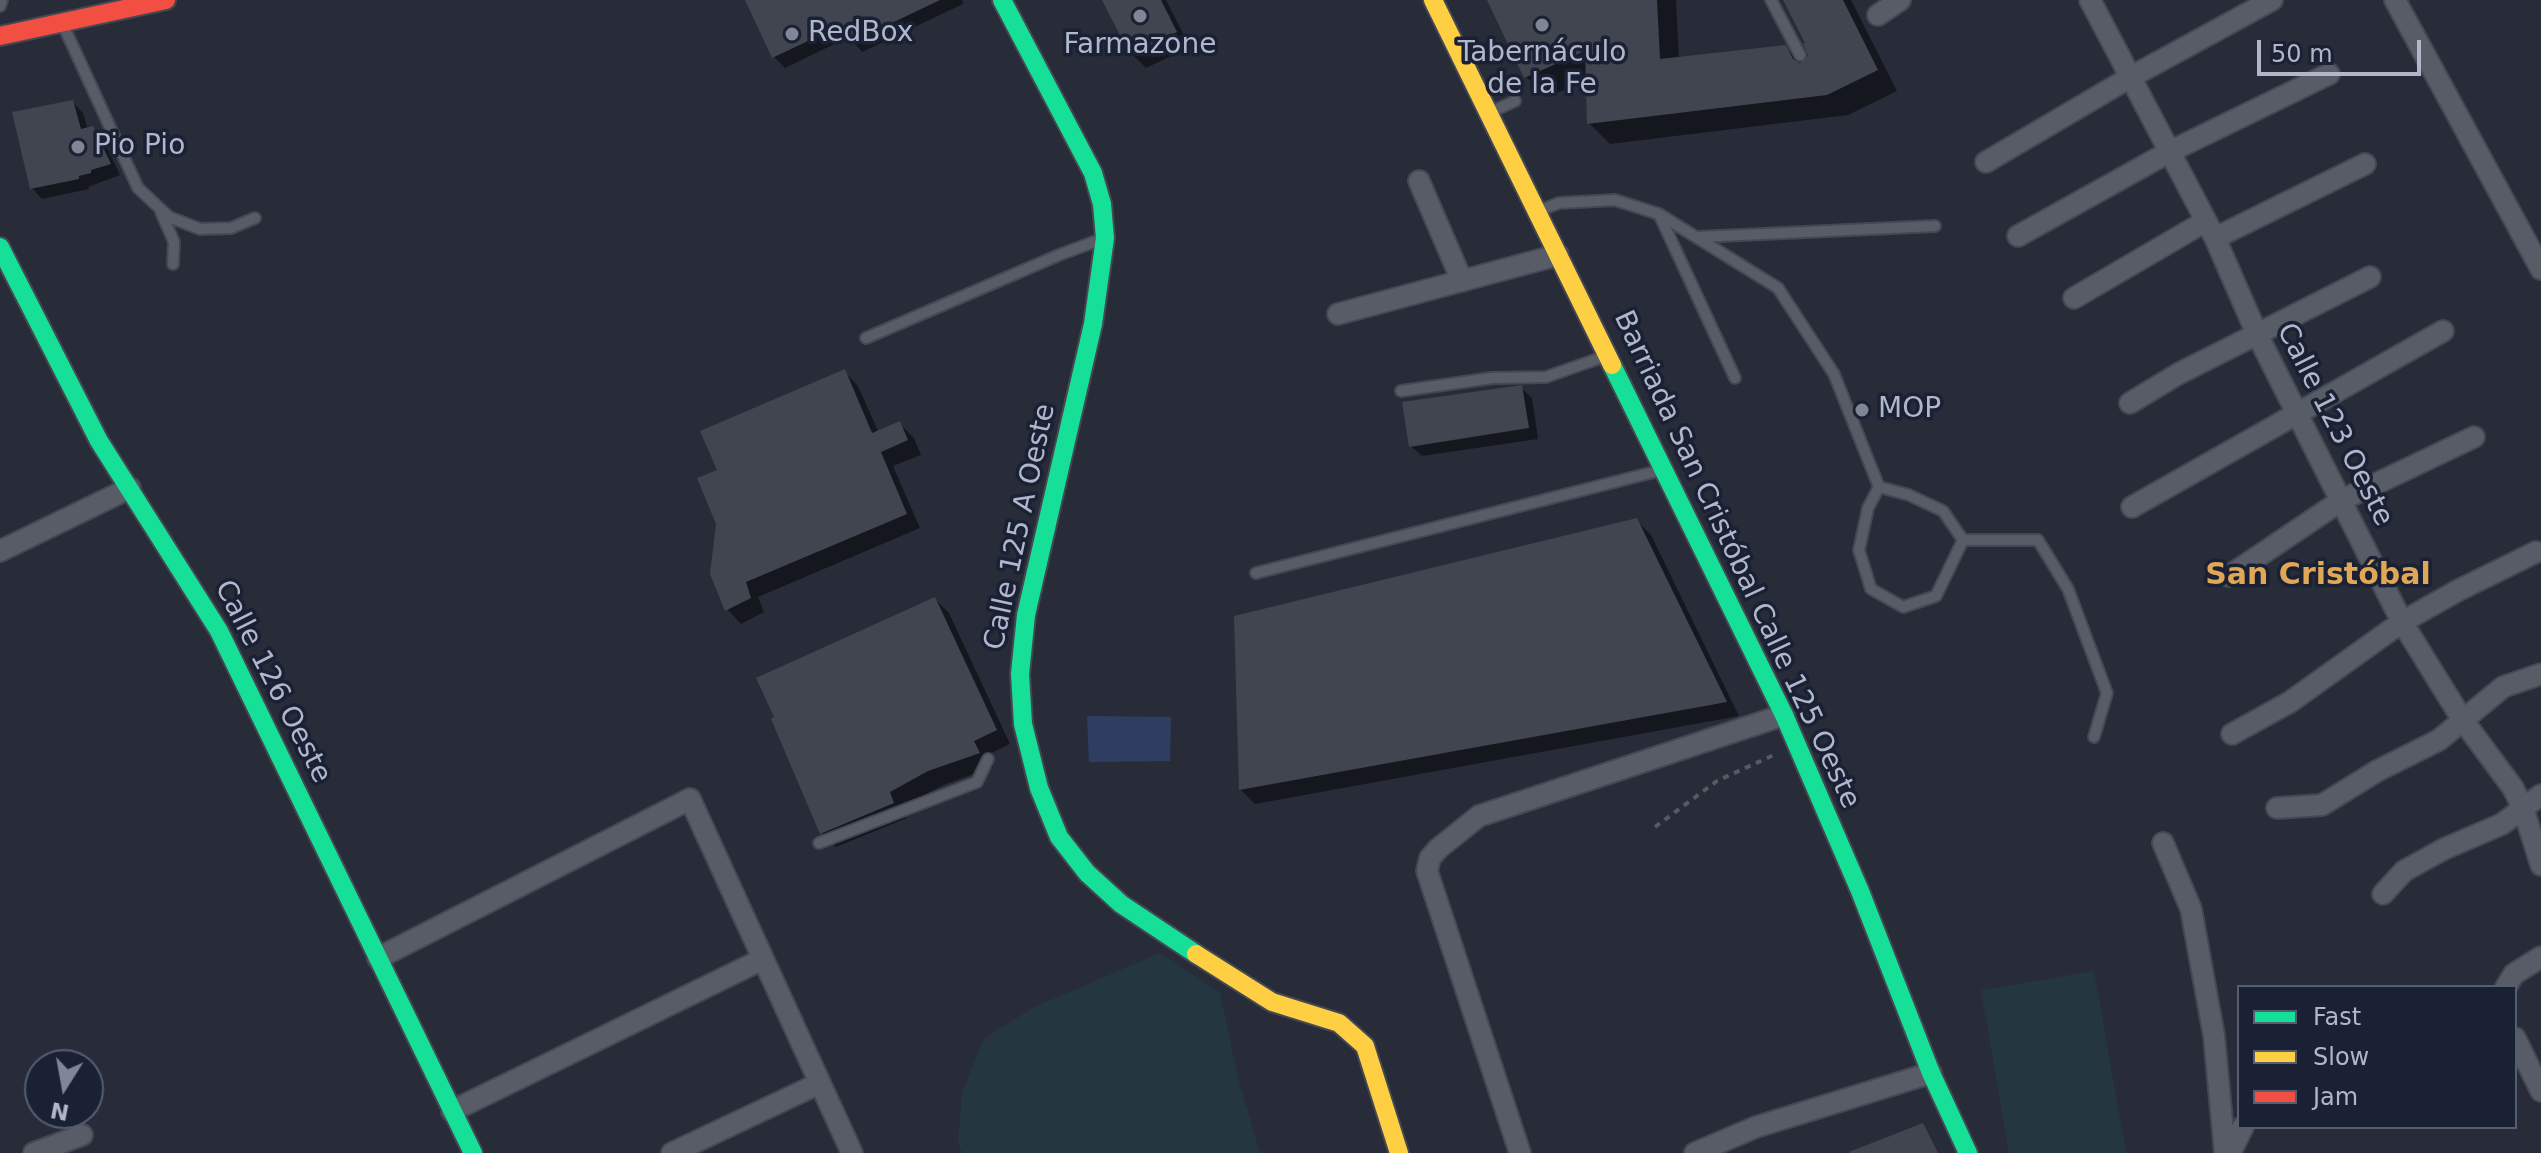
<!DOCTYPE html>
<html>
<head>
<meta charset="utf-8">
<style>
	body { margin:0 }
	#map { position:relative; width:2541px; height:1153px; overflow:hidden; background:#282c39; font-family:"DejaVu Sans",sans-serif }
	canvas { display:block }
	.legend { position:absolute; left:2237px; top:985px; width:280px; height:144px; box-sizing:border-box; background:#1a2134; border:2px solid #565d70; margin:0; padding:10px 14px; list-style:none; font-size:24px; color:#b1b7ca }
	.legend li { display:flex; align-items:center; gap:16px; height:40px }
	.legend b { width:40px; border:2px solid #565d70 }
	.north { position:absolute; left:24px; top:1049px; width:80px; height:80px; box-sizing:border-box; background:#1a2134; border:2px solid #565d70; border-radius:50%; rotate:191deg; font-size:22px; font-weight:700; line-height:32px; text-align:center; color:#b1b7ca }
	.north::after { content:''; display:block; margin:auto; width:28px; height:36px; background:#818697; clip-path:polygon(50% 0,100% 100%,50% 72%,0 100%) }
	.scale { position:absolute; left:2257px; top:40px; width:164px; height:36px; box-sizing:border-box; border:4px solid #b1b7ca; border-top:0; padding-left:10px; font-size:24px; line-height:28px; white-space:nowrap; color:#b1b7ca; -webkit-text-stroke:6px #1a2134; paint-order:stroke }
</style>
</head>
<body>
<div id="map">
<canvas width="2541" height="1153"></canvas>
<ul class="legend">
<li><b style="height:10px;background:#16e098"></b>Fast</li>
<li><b style="height:10px;background:#ffcf43"></b>Slow</li>
<li><b style="height:10px;background:#f24e42"></b>Jam</li>
</ul>
<div class="north">N</div>
<div class="scale">50 m</div>
</div>
<script>
const context = document.querySelector('canvas').getContext('2d');
context.lineJoin = 'round';
function paint(path, color) { context.fillStyle = color; context.fill(path, 'evenodd'); }
const shape = rows => new Path2D(rows.map(r => 'M' + r).join(''));
function trace(path, color, width, dash) { context.strokeStyle = color; context.lineWidth = width; context.lineCap = dash ? 'butt' : 'round'; context.setLineDash(dash || []); context.stroke(path); }
function write(font, color, halo, rows, align = 'center') {
  context.font = font + ' "DejaVu Sans",sans-serif'; context.lineWidth = 7; context.setLineDash([]); context.textBaseline = 'middle'; context.strokeStyle = halo; context.fillStyle = color; for (const [text, x, y, turn = 0] of rows) {
    context.save(); context.translate(x, y); context.rotate((+turn || 0) * Math.PI / 180); context.textAlign = isNaN(turn) ? turn : align; if (halo) context.strokeText(text, 0, 0); context.fillText(text, 0, 0); context.restore();
  }
}
const green = shape([
	[1160,953,1220,993,1238,1078,1260,1153,962,1153,958,1143,962,1092,984,1039,1032,1008],
	[2094,971,2126,1153,2009,1153,1981,990]
]);
const water = shape([
	[1087,716,1171,717,1170,761,1089,762]
]);
const shadow = shape([
	[747,0,962,0,963,4,862,52,849,37,785,68,774,57],
	[1105,0,1166,0,1190,47,1146,68,1132,54],
	[1489,0,1676,0,1679,59,1785,47,1803,65,1810,56,1808,45,1785,0,1851,0,1897,91,1848,115,1610,144,1589,123,1588,80,1547,97,1526,77],
	[73,102,83,113,88,130,92,128,103,139,120,175,88,187,89,189,42,199,32,188],
	[844,371,858,386,879,433,900,424,914,438,921,455,893,466,920,528,758,597,764,612,741,624,727,609,718,524,719,471],
	[1521,388,1532,398,1538,439,1422,456,1411,446],
	[1636,520,1651,535,1739,716,1255,804,1241,790],
	[935,599,949,613,1010,744,987,755,993,767,943,785,903,807,907,818,836,847,822,833]
]);
const building = shape([
	[745,0,940,0,850,43,842,25,772,58],
	[1102,0,1161,0,1177,32,1130,55],
	[1487,0,1657,0,1660,59,1786,45,1793,59,1800,63,1808,56,1803,43,1805,43,1783,0,1843,0,1878,70,1827,95,1587,124,1585,51,1524,78],
	[73,100,81,129,93,126,111,164,91,170,91,173,79,176,79,179,30,189,12,112],
	[845,369,872,433,900,421,908,440,881,452,907,514,746,582,751,598,725,611,710,574,716,524,697,478,717,470,700,431],
	[1522,385,1529,428,1409,447,1402,402],
	[1637,518,1727,702,1239,790,1234,616],
	[935,597,997,730,974,741,980,753,928,771,890,792,894,803,820,834,771,719,774,717,756,678],
	[1923,1123,1938,1153,1850,1153,1849,1152]
]);
const path = shape([
	[1655,827,1717,781,1776,754]
]);
const lane = shape([
	[1771,0,1800,55],
	[0,6,2,0],
	[64,27,138,188,169,217,200,229,231,228,255,218],
	[1491,112,1515,101],
	[1541,210,1559,203,1615,200,1659,214,1778,288,1834,374,1879,487,1868,508,1859,550,1871,589,1903,607,1936,596,1963,540,1943,511,1909,495,1879,487],
	[161,212,174,242,173,264],
	[1659,214,1735,378],
	[1698,237,1935,226],
	[866,338,1059,255,1099,240],
	[1401,391,1492,378,1546,377,1603,357],
	[1963,540,2038,540,2068,589,2107,693,2094,737],
	[1256,573,1658,471],
	[819,843,977,782,988,759]
]);
const street = shape([
	[2090,0,2215,238,2257,334,2402,622,2462,719,2513,788,2523,808,2541,865],
	[2395,0,2541,269],
	[1878,15,1900,0],
	[1986,162,2129,78,2272,0],
	[1419,181,1462,281],
	[2018,236,2169,152,2329,74],
	[2215,238,2365,164],
	[2074,298,2206,221],
	[1338,314,1558,255],
	[2130,403,2178,374,2370,277],
	[2132,507,2443,331],
	[0,551,130,488],
	[2229,576,2342,500,2474,437],
	[2232,734,2290,702,2402,622,2457,591,2536,552],
	[2277,808,2322,805,2377,771,2439,740,2503,687,2541,674],
	[2163,843,2191,909,2214,1036,2225,1153],
	[2383,894,2404,871,2444,849,2502,824,2541,795],
	[378,958,690,799,852,1153],
	[2506,987,2514,974,2541,957],
	[2515,1038,2541,1091],
	[452,1111,763,959],
	[34,1153,82,1135],
	[672,1153,820,1083],
	[1520,1153,1427,871,1430,858,1439,848,1479,816,1784,715],
	[1695,1153,1756,1127,1931,1073],
	[2230,1153,2243,1127]
]);
const fast = shape([
	[1002,0,1093,173,1102,204,1105,238,1093,324,1026,615,1020,674,1023,724,1039,788,1059,837,1087,873,1121,904,1196,954],
	[0,247,99,441,219,631,473,1153],
	[1612,365,1784,715,1860,891,1931,1073,1968,1153]
]);
const slow = shape([
	[1433,0,1612,365],
	[1196,954,1272,1002,1339,1023,1365,1046,1399,1153]
]);
const jam = shape([
	[0,36,166,0]
]);
const markers = [
	[1140,16,8,"#818697"],
	[1542,25,8,"#818697"],
	[792,34,8,"#818697"],
	[78,147,8,"#818697"],
	[1862,410,8,"#818697"]
];
const poiNames = [
	["RedBox",808,34],
	["Farmazone",1140,46,"center"],
	["Tabernáculo",1542,54,"center"],
	["de la Fe",1542,86,"center"],
	["Pio Pio",94,147],
	["MOP",1878,410]
];
const streetNames = [
	["Calle 123 Oeste",2334,425,63],
	["Calle 125 A Oeste",1021,527,-78],
	["Barriada San Cristóbal Calle 125 Oeste",1736,560,65],
	["Calle 126 Oeste",272,682,63]
];
const neighbourhoodNames = [
	["San Cristóbal",2318,576]
];
paint(green, '#243740');
paint(water, '#303d63');
paint(shadow, '#0007');
paint(building, '#414550');
trace(lane, '#444852', 14);
trace(street, '#444852', 24);
trace(fast, '#444852', 22);
trace(slow, '#444852', 22);
trace(jam, '#444852', 22);
trace(path, '#565a63', 4, [6, 6]);
trace(lane, '#585c66', 10);
trace(street, '#585c66', 20);
trace(fast, '#16e098', 18);
trace(slow, '#ffcf43', 18);
trace(jam, '#f24e42', 18);
for (const [x, y, r, color] of markers) { const dot = new Path2D(); dot.arc(x, y, r, 0, 2 * Math.PI); context.fillStyle = color; context.fill(dot); trace(dot, '#1a2134', 3); }
write('28px', '#b1b7ca', '#1a2134', poiNames, 'left');
write('28px', '#b1b7ca', '#1a2134', streetNames);
write('bold 30px', '#e0a756', '#1a2134', neighbourhoodNames);
</script>
</body>
</html>
